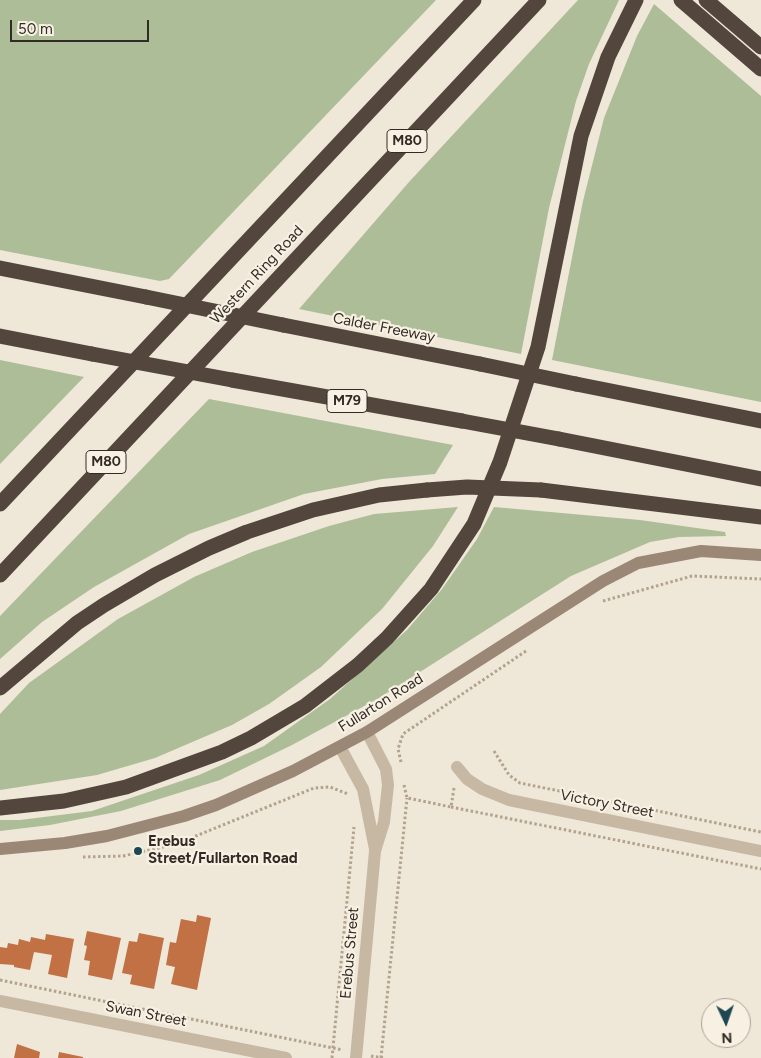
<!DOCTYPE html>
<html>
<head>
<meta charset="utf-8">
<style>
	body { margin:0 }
	#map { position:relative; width:761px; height:1058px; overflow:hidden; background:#efe7d7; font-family:Figtree,sans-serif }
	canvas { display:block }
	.north { position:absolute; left:701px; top:998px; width:50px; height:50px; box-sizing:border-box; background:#f8f1e3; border:1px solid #a9a297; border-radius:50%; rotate:177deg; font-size:14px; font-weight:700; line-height:20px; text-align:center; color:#322b25 }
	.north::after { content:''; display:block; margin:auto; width:18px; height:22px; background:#1d4852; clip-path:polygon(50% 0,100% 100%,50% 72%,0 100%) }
	.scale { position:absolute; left:10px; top:20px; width:139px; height:22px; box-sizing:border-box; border:2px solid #322b25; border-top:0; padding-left:6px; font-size:15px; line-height:18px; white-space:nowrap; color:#322b25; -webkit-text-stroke:4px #f8f1e3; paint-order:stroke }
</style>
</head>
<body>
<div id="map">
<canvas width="761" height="1058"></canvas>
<div class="north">N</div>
<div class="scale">50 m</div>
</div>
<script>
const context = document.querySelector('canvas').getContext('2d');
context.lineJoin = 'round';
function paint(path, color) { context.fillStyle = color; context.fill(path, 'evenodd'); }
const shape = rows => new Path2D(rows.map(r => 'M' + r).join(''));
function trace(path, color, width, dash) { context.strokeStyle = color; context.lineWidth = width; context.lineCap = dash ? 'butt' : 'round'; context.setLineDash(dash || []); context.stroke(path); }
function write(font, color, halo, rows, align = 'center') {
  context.font = font + ' Figtree,sans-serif'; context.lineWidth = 4.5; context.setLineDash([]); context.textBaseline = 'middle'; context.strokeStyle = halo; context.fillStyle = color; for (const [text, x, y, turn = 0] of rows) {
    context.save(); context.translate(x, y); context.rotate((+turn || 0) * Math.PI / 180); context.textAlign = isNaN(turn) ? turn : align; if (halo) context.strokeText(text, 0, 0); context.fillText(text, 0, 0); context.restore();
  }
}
const green = shape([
	[0,0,436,0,169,279,160,281,0,250],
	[578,0,619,0,589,64,576,101,549,208,521,354,299,309,409,182],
	[654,4,761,96,761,402,552,360,583,201,604,118,637,36],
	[0,360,84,377,0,464],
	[209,399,453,445,435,474,382,479,304,494,189,534,94,587,42,622,0,659,0,616],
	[458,507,433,546,382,609,321,667,269,704,232,725,155,758,97,775,0,790,0,714,29,683,118,619,194,577,252,552,329,526,374,514],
	[494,507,640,520,725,532,726,536,679,537,650,542,571,576,379,698,292,745,220,780,121,811,50,825,0,831,0,820,20,820,92,811,199,775,264,746,330,699,407,630,442,589,477,539]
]);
const building = shape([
	[197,915,211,918,197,990,171,984,175,967,166,965,170,942,176,943,181,919,196,922],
	[87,931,121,938,112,980,88,975,90,961,84,960,87,946,84,945],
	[139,933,164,938,154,989,130,984,132,975,122,973,129,941,137,942],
	[46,934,74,939,67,978,48,974,52,955,34,952,30,970,14,967,14,965,0,964,0,947,7,948,8,943,18,945,19,939,30,942,31,937,45,940],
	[17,1044,40,1052,39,1058,14,1058],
	[59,1052,83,1057,83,1058,58,1058]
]);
const path = shape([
	[603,601,692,576,761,579],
	[494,751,509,775,520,783,761,832],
	[401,762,398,749,403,734,526,651],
	[404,785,407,798,451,807,454,788],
	[451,807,761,869],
	[83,857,123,856,176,844,314,788,330,787,348,794],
	[0,980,343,1050],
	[371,1056,383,1058],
	[332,1058,354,827],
	[381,1058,407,798]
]);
const street = shape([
	[340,747,363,789,375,849],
	[457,767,467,779,482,789,509,800,761,851],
	[0,1001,286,1058],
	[356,1058,375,851,384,822,388,785,386,769,367,732]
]);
const secondary = shape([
	[0,849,65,843,107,836,184,816,216,805,293,771,367,732,603,581,638,563,701,551,761,555]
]);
const highway = shape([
	[681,0,761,69],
	[706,0,761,47],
	[0,268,146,297],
	[283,325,480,364],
	[0,336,92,354],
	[232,380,462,421],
	[576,384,761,421],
	[559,439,761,479],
	[541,490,761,517],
	[0,504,474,0],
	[0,575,539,0],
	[0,688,77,623,104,605,155,575,209,548,247,532,313,510,379,495,427,490],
	[0,808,64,801,126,787,222,752,251,738,305,706,358,665,387,638,431,589,474,524,500,462,538,347,581,136,608,57,636,0]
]);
const highwayBridge = shape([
	[146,297,283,325],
	[92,354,232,380],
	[480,364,576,384],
	[462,421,559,439],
	[427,490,467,487,541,490]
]);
const markers = [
	[138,851,5,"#1d4852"]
];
const shields = [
	[407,141,40],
	[347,401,40],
	[106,462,40]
];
const shieldNames = [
	["M80",407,141],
	["M79",347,401],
	["M80",106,462]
];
const streetNames = [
	["Western Ring Road",257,275,-47],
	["Calder Freeway",384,328,11],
	["Fullarton Road",381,703,-32],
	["Victory Street",607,804,11],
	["Erebus Street",350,953,-85],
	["Swan Street",146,1014,11]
];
const poiNames = [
	["Erebus",148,842],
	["Street/Fullarton Road",148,859]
];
paint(green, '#adbd98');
paint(building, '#c17144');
trace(path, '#b2a28e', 3, [2.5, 2.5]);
trace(street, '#c7b8a4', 12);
trace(secondary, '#9a8776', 12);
trace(highway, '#53463d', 15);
trace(highwayBridge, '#53463d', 15);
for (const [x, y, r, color] of markers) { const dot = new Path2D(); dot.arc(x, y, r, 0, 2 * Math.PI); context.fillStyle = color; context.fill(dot); trace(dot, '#f8f1e3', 2); }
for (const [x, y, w] of shields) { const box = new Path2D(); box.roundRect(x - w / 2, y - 11.5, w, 23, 4); context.fillStyle = '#f8f1e3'; context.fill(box); trace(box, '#322b25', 1); }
write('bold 14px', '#322b25', null, shieldNames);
write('15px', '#322b25', '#f8f1e3', streetNames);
write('bold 15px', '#322b25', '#f8f1e3', poiNames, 'left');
</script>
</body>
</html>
